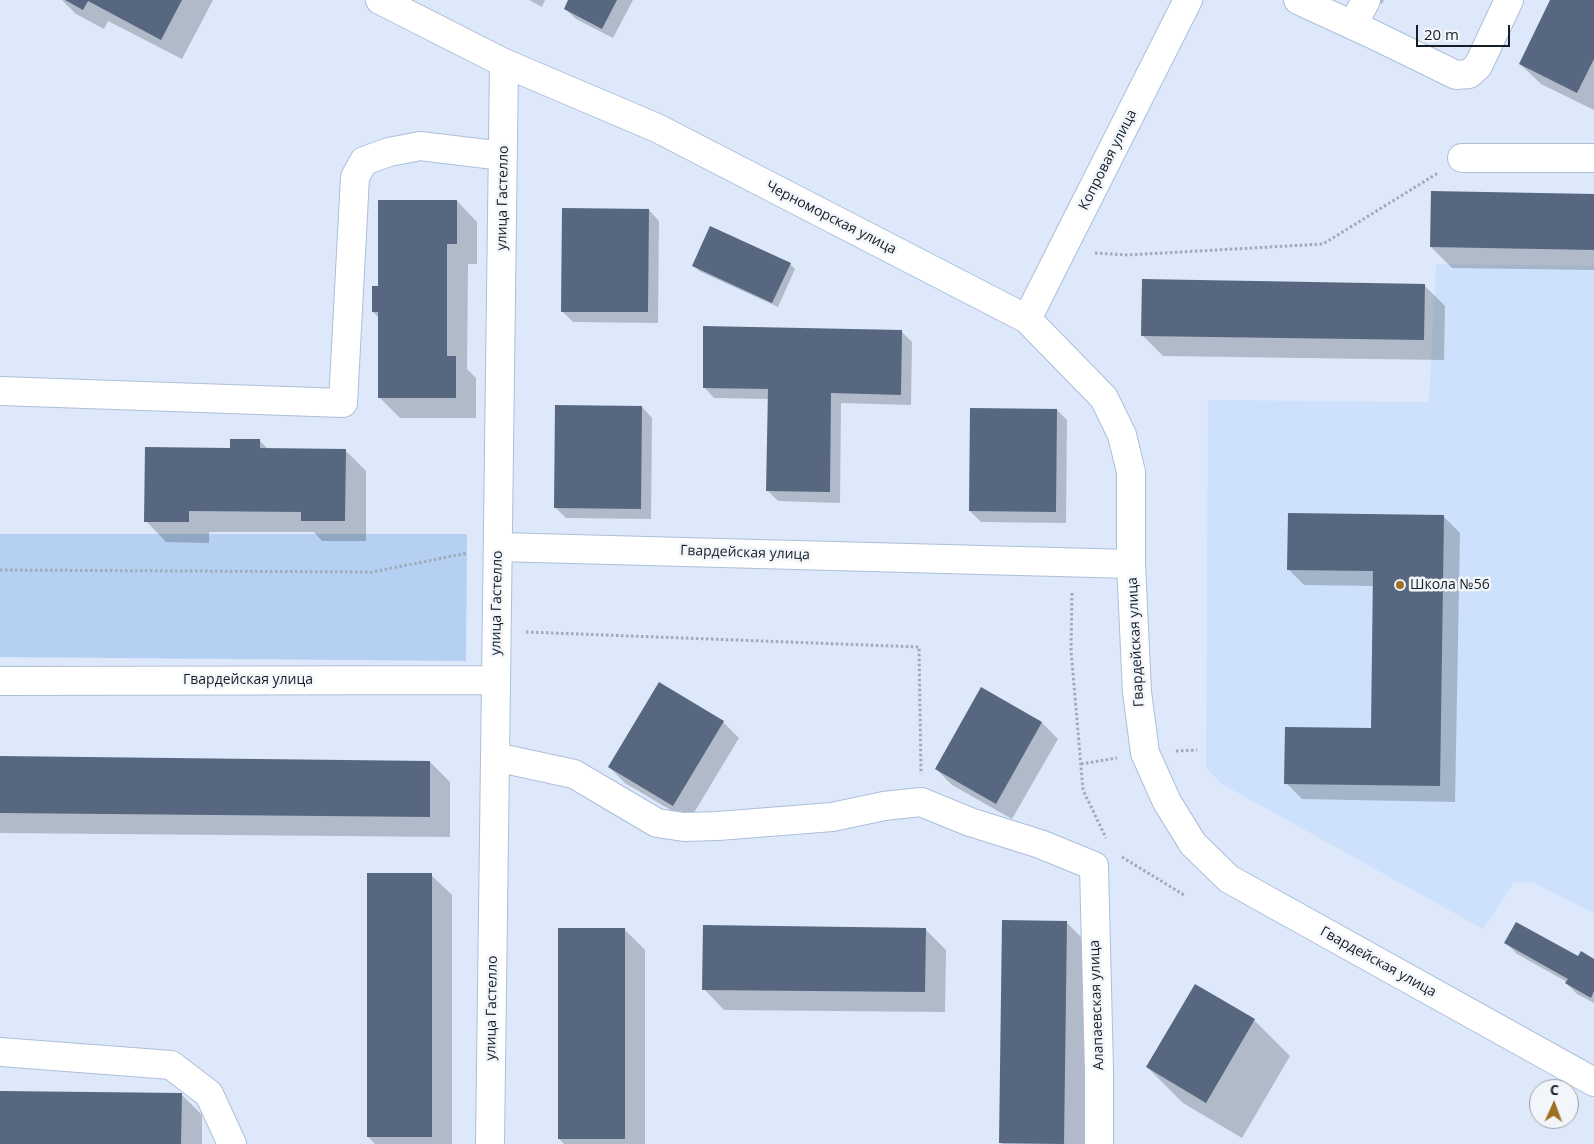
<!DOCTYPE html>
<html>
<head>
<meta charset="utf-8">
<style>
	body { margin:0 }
	#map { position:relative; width:1594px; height:1144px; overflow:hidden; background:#dde9fa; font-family:"Open Sans",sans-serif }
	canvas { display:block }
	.north { position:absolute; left:1529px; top:1079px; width:50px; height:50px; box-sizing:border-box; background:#f2f6fb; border:1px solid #9a9fa6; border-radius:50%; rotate:2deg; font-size:14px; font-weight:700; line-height:20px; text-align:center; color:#161d26 }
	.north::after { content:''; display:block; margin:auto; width:18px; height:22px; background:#9d6f20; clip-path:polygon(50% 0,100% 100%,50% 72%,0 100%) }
	.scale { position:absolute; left:1416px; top:25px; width:94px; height:22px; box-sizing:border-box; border:2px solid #161d26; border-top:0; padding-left:6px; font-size:15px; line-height:18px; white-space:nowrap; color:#161d26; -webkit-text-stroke:4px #f2f6fb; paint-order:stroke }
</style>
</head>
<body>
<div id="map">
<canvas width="1594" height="1144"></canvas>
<div class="north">С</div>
<div class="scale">20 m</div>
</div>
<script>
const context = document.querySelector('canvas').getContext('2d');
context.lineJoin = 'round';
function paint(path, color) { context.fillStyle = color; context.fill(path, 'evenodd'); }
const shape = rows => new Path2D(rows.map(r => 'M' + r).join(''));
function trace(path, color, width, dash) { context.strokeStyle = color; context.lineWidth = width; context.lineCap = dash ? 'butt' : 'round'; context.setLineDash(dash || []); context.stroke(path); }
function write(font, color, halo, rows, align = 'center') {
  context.font = font + ' "Open Sans",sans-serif'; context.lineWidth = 5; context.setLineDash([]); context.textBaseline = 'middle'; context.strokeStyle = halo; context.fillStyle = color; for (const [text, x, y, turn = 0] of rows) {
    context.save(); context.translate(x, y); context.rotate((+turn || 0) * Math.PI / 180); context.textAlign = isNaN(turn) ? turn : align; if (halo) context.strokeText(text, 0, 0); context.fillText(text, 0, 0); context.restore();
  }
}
const built = shape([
	[1436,264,1594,266,1594,913,1534,883,1514,882,1483,929,1222,784,1206,768,1208,400,1429,402]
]);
const green = shape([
	[0,534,467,534,466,661,0,657]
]);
const shadow = shape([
	[62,0,213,0,182,59,108,21,104,29,76,14],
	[529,0,545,0,542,7],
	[569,0,633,0,613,38,576,19,565,9],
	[1375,0,1384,0,1382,4],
	[1552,0,1594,0,1594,110,1541,84,1520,64],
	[1594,195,1594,270,1452,268,1431,247],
	[457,201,477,222,477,264,468,264,467,369,476,378,476,418,400,418,379,397,379,318,373,312,379,287],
	[649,210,659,221,658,323,573,322,562,311],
	[790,264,795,269,778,307,699,271,694,265],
	[1424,285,1445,306,1444,360,1163,356,1142,335],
	[901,331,912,342,911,405,841,403,840,503,778,501,768,491,769,399,714,398,704,387],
	[642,407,652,418,651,519,566,518,555,507],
	[1057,410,1067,420,1066,523,981,522,970,511],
	[259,440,268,449,345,450,366,471,366,541,322,541,314,532,209,532,209,543,166,542,146,521,231,449],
	[1444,517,1460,533,1455,802,1302,799,1286,783,1372,730,1374,586,1304,585,1288,569],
	[981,689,1042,723,1058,739,1012,819,952,785,936,769],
	[723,722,739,738,689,821,625,783,609,767],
	[0,757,430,762,450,782,450,837,0,833],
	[431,875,452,895,452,1144,375,1144,368,1137],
	[1066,922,1087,943,1085,1144,1002,1144,1001,1143],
	[624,929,645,950,645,1144,564,1144,559,1139],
	[925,929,946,950,945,1012,724,1010,704,989],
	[1506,943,1594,960,1594,1003,1577,994,1566,983,1567,982,1517,954],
	[1254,1020,1290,1056,1242,1138,1183,1103,1147,1067],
	[0,1092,181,1094,202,1115,202,1144,0,1144]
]);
const building = shape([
	[65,0,182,0,161,40,88,1,83,10],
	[568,0,617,0,602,29,564,9],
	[1550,0,1594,0,1594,59,1577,93,1519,64],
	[1431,191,1594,194,1594,250,1430,247],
	[378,200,457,200,457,244,447,244,447,356,456,356,456,398,378,398,378,312,372,312,372,286,378,286],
	[562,208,649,209,648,312,561,312],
	[710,226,791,263,772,303,692,266],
	[1142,279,1425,284,1424,340,1141,336],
	[703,326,902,330,901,395,831,393,830,492,766,491,768,389,703,388],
	[555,405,642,406,641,509,554,508],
	[970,408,1057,409,1056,512,969,511],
	[230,439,260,439,260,448,346,449,345,521,301,521,301,512,189,511,189,522,144,522,145,447,230,448],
	[1288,513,1444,515,1440,786,1284,784,1285,727,1371,728,1373,571,1287,570],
	[659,682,724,721,673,806,608,767],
	[981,687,1042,722,996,804,935,769],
	[0,756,430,761,430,817,0,813],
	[367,873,432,873,432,1137,367,1137],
	[1002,920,1067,921,1064,1144,999,1143],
	[1516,922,1578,956,1581,951,1594,959,1594,991,1591,998,1565,983,1568,979,1504,943],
	[703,925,926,928,925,992,702,990],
	[558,928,625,928,625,1139,558,1139],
	[1195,984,1255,1019,1206,1103,1146,1067],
	[0,1091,182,1093,181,1144,0,1144]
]);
const path = shape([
	[1095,253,1127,255,1323,244,1438,173],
	[0,570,372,572,468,553],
	[1072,593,1071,650,1083,790,1106,838],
	[526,632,919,647,921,774],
	[1176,751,1197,750],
	[1081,764,1117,758],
	[1122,857,1184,895]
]);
const minor = shape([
	[380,0,504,63,657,128,1027,319,1104,398,1122,435,1131,472,1131,564,1137,692,1145,753,1167,802,1193,844,1229,879,1594,1082],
	[1298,0,1372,34,1456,75,1469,74,1478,66,1509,0],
	[1353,25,1366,0],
	[1462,158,1594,158],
	[1027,319,1188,0],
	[0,391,343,403,355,177,364,161,389,152,420,146,503,156],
	[498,547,1131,564],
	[0,681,496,680],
	[495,757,574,774,657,823,684,827,718,826,832,817,884,806,921,802,970,822,1040,844,1094,866,1099,1070,1099,1144],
	[0,1052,171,1065,209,1094,232,1144],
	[490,1144,504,63]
]);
const markers = [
	[1400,585,5,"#9d6f20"]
];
const streetNames = [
	["Копровая улица",1108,160,-63],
	["улица Гастелло",503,198,-89],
	["Черноморская улица",831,218,27],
	["Гвардейская улица",745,553,2],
	["улица Гастелло",497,603,-89],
	["Гвардейская улица",1136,642,-93],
	["Гвардейская улица",248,680],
	["Гвардейская улица",1378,962,29],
	["Алапаевская улица",1097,1005,-92],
	["улица Гастелло",492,1008,-89]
];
const poiNames = [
	["Школа №56",1410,585]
];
paint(built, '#cde1fc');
paint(green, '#b6d0f3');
paint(shadow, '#0003');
paint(building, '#56677f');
trace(minor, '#acbfd9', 30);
trace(path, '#a0aab9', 3, [2.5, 2.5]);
trace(minor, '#fff', 28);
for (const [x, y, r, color] of markers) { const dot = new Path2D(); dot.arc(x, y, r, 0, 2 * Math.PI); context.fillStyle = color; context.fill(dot); trace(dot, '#f2f6fb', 2); }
write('14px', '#161d26', '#f2f6fb', streetNames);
write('14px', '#161d26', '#f2f6fb', poiNames, 'left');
</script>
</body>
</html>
